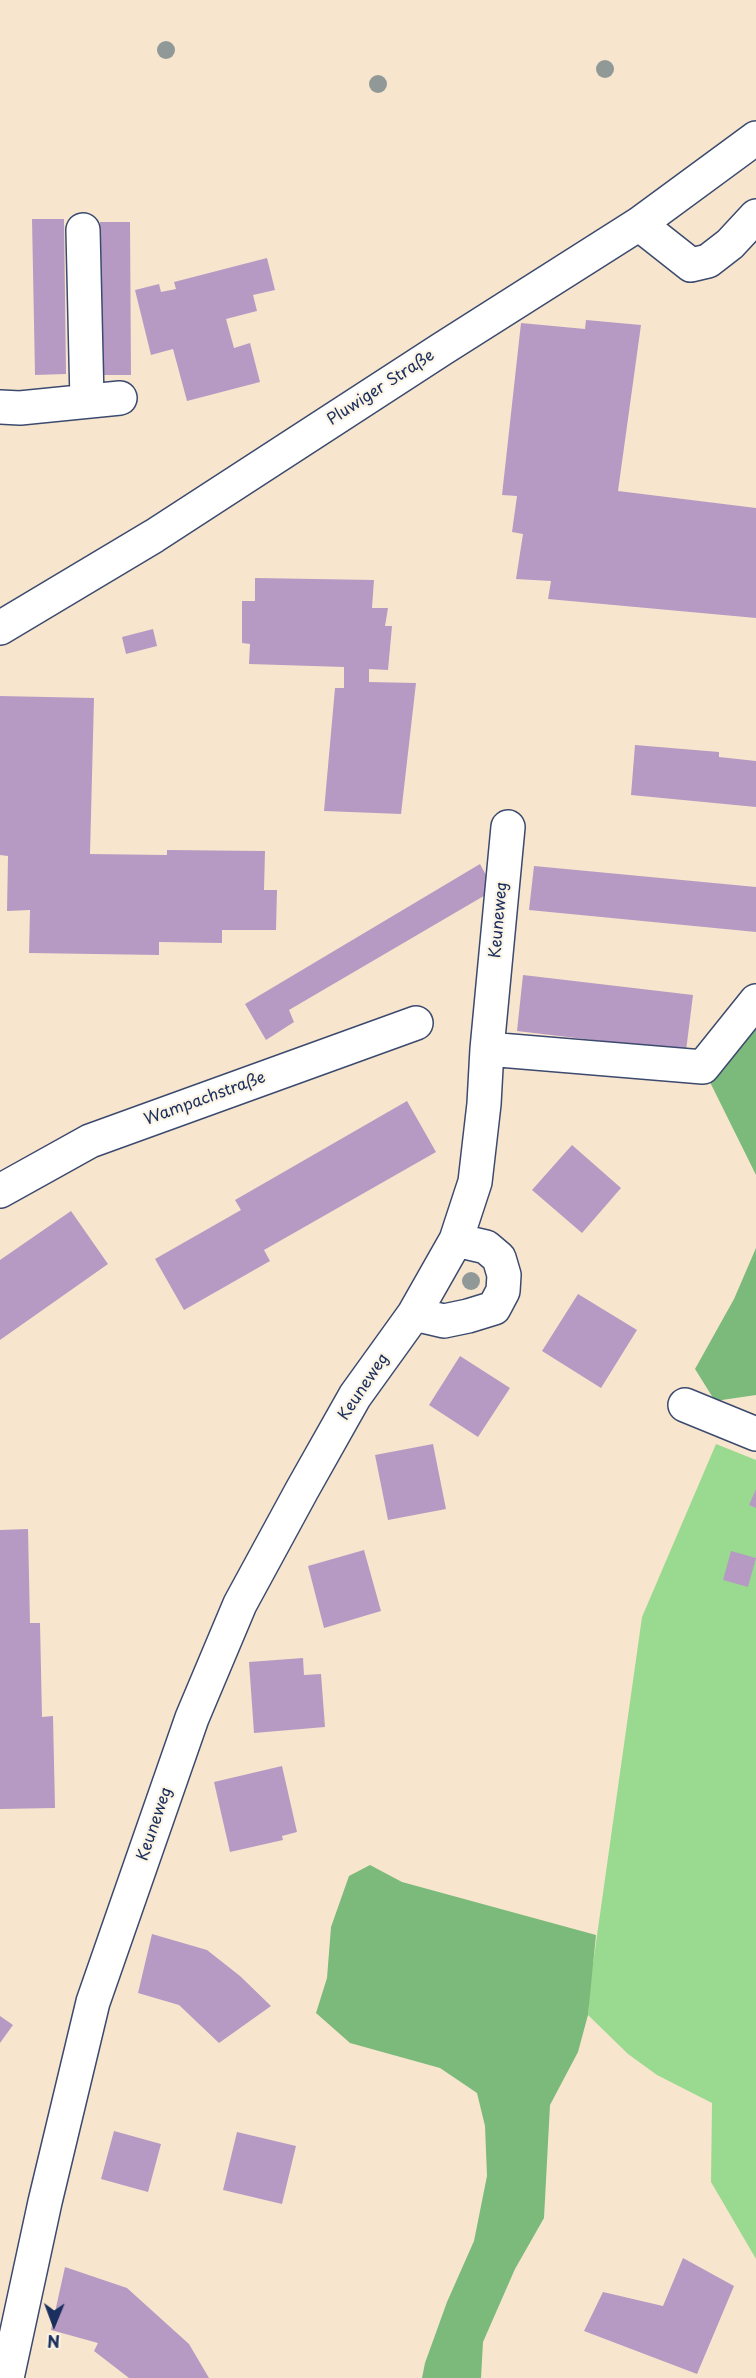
<!DOCTYPE html>
<html>
<head>
<meta charset="utf-8">
<style>
	body { margin:0 }
	#map { position:relative; width:756px; height:2378px; overflow:hidden; background:#f7e6cd; font-family:"Playpen Sans",sans-serif }
	canvas { display:block }
	.north { position:absolute; left:24px; top:2294px; width:60px; height:60px; -webkit-text-stroke:4px #fcf5e5; paint-order:stroke; rotate:181deg; font-size:16px; font-weight:700; line-height:24px; text-align:center; color:#1b2f5e }
	.north::after { content:''; display:block; margin:auto; width:21px; height:27px; background:#1b2f5e; clip-path:polygon(50% 0,100% 100%,50% 72%,0 100%) }
</style>
</head>
<body>
<div id="map">
<canvas width="756" height="2378"></canvas>
<div class="north">N</div>
</div>
<script>
const context = document.querySelector('canvas').getContext('2d');
context.lineJoin = 'round';
function paint(path, color) { context.fillStyle = color; context.fill(path, 'evenodd'); }
const shape = rows => new Path2D(rows.map(r => 'M' + r).join(''));
function trace(path, color, width, dash) { context.strokeStyle = color; context.lineWidth = width; context.lineCap = dash ? 'butt' : 'round'; context.setLineDash(dash || []); context.stroke(path); }
function write(font, color, halo, rows, align = 'center') {
  context.font = font + ' "Playpen Sans",sans-serif'; context.lineWidth = 4.5; context.setLineDash([]); context.textBaseline = 'middle'; context.strokeStyle = halo; context.fillStyle = color; for (const [text, x, y, turn = 0] of rows) {
    context.save(); context.translate(x, y); context.rotate((+turn || 0) * Math.PI / 180); context.textAlign = isNaN(turn) ? turn : align; if (halo) context.strokeText(text, 0, 0); context.fillText(text, 0, 0); context.restore();
  }
}
const green = shape([
	[716,1444,756,1460,756,2259,711,2182,712,2103,657,2075,628,2054,588,2015,590,1985,642,1617]
]);
const forest = shape([
	[756,1008,756,1175,703,1068],
	[756,1248,756,1395,715,1401,695,1369,734,1299],
	[370,1865,402,1882,596,1935,588,2015,578,2052,550,2105,544,2218,515,2269,483,2342,481,2378,422,2378,425,2363,447,2302,474,2241,487,2176,485,2126,477,2093,440,2068,350,2043,316,2013,327,1978,331,1927,349,1876]
]);
const building = shape([
	[32,219,64,219,66,374,35,375],
	[100,222,130,222,131,375,101,375],
	[267,258,275,290,253,295,257,311,226,319,234,348,250,343,260,382,187,401,173,349,151,355,135,290,159,284,161,292,176,289,174,282],
	[586,320,641,325,618,491,756,508,756,618,548,599,551,581,516,579,523,534,512,532,517,496,502,495,521,323,585,329],
	[255,578,374,580,372,608,388,608,385,626,392,626,388,670,369,669,369,682,416,683,401,814,324,811,335,688,344,688,344,667,249,664,250,644,242,643,242,601,255,601],
	[153,629,157,646,126,654,122,637],
	[0,696,94,698,90,854,167,855,167,850,265,851,264,890,277,890,276,930,222,930,222,943,159,942,159,955,29,953,30,910,7,911,8,856,0,855],
	[635,745,719,752,719,757,756,761,756,807,631,795],
	[480,864,494,890,289,1010,294,1022,266,1040,245,1004],
	[534,866,756,887,756,932,529,910],
	[523,975,693,995,686,1051,517,1031],
	[407,1101,436,1152,264,1250,270,1261,184,1310,155,1259,241,1210,235,1200],
	[572,1145,621,1188,582,1233,532,1190],
	[71,1211,108,1264,0,1340,0,1260],
	[578,1294,637,1330,601,1388,542,1351],
	[460,1356,510,1388,478,1437,429,1405],
	[433,1444,446,1509,388,1520,375,1455],
	[756,1489,756,1508,749,1505],
	[28,1529,30,1623,40,1623,42,1717,53,1716,55,1808,0,1809,0,1530],
	[364,1550,381,1611,324,1628,308,1566],
	[731,1551,756,1558,748,1587,723,1580],
	[303,1658,304,1675,321,1674,325,1727,254,1733,249,1662],
	[282,1766,297,1832,282,1836,283,1840,230,1852,214,1782],
	[152,1934,207,1950,240,1976,271,2006,219,2043,179,2005,138,1993],
	[0,2016,13,2025,0,2043],
	[114,2131,161,2144,148,2192,101,2179],
	[237,2132,296,2146,282,2204,223,2190],
	[683,2258,734,2286,697,2374,584,2331,603,2292,663,2306],
	[65,2267,127,2288,189,2344,209,2378,129,2378,94,2351,98,2343,51,2330]
]);
const minor = shape([
	[639,224,691,265,708,261,730,244,756,216],
	[83,230,87,401],
	[0,407,20,408,120,398],
	[0,628,154,536,442,349,639,224,756,138],
	[508,827,487,1049,703,1067,756,1001],
	[0,1191,90,1141,416,1023],
	[414,1314,444,1321,468,1316,494,1308,503,1291,504,1275,499,1258,486,1247,456,1240],
	[685,1405,756,1434],
	[7,2378,45,2202,93,2002,192,1718,240,1604,302,1490,355,1396,414,1314,456,1240,475,1182,484,1104,487,1049]
]);
const trees = [
	[166,50],
	[605,69],
	[378,84],
	[471,1281]
];
const streetNames = [
	["Pluwiger Straße",381,388,-33],
	["Keuneweg",499,920,-85],
	["Wampachstraße",205,1099,-20],
	["Keuneweg",364,1387,-56],
	["Keuneweg",155,1824,-71]
];
paint(green, '#9ada90');
paint(forest, '#7bba7a');
paint(building, '#b79ac4');
trace(minor, '#3c4a6f', 36);
trace(minor, '#fff', 33);
context.fillStyle = '#909997';
for (const [x, y] of trees) { context.beginPath(); context.arc(x, y, 9, 0, 2 * Math.PI); context.fill(); }
write('16px', '#1b2f5e', '#fcf5e5', streetNames);
</script>
</body>
</html>
